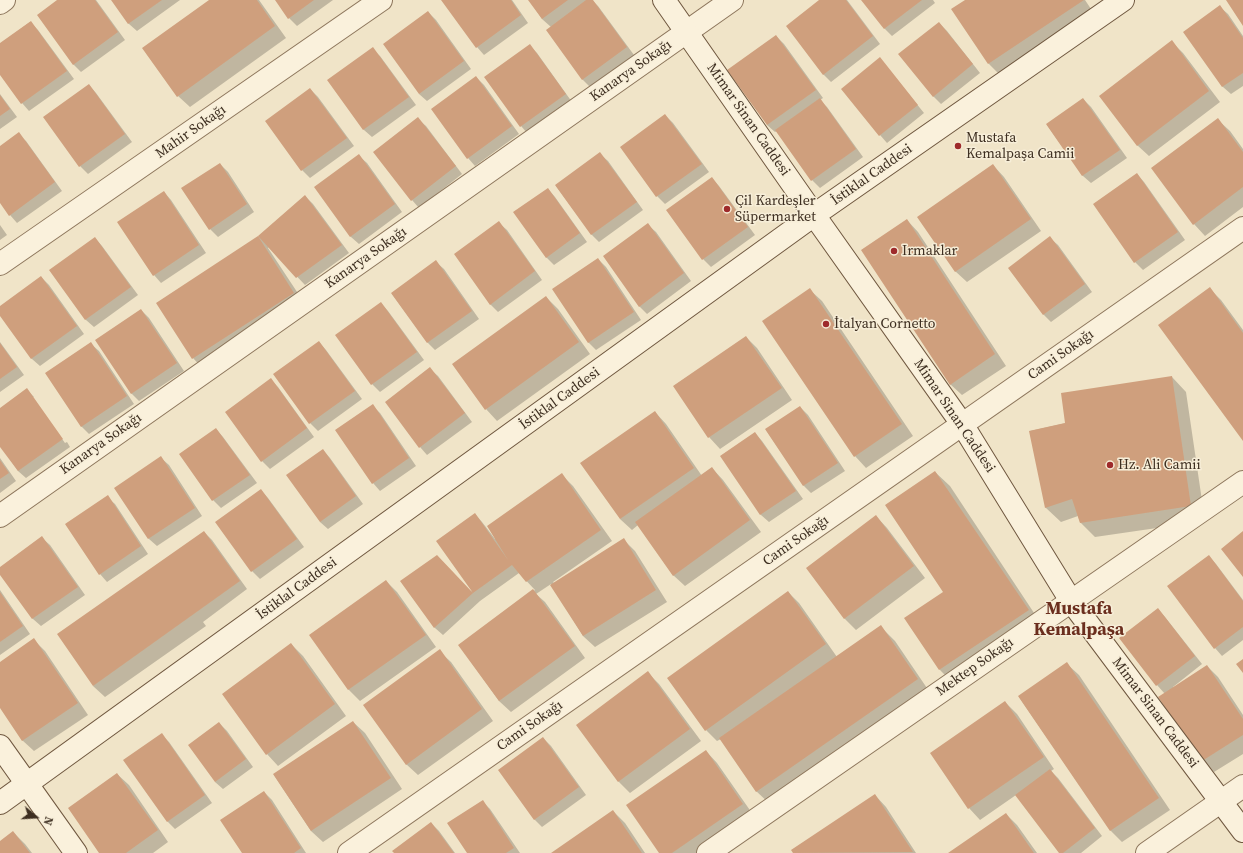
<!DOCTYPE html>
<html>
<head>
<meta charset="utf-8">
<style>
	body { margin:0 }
	#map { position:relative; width:1243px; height:853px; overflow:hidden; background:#f0e4c8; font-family:"Source Serif 4",serif }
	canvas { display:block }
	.north { position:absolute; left:16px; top:797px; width:40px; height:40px; -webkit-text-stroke:3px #f7eed8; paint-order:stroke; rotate:108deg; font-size:11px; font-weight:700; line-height:16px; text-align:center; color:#3d2e20 }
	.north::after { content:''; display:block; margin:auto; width:14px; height:18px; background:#3d2e20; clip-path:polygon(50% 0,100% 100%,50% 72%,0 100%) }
</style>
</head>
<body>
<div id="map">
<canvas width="1243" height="853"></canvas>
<div class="north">N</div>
</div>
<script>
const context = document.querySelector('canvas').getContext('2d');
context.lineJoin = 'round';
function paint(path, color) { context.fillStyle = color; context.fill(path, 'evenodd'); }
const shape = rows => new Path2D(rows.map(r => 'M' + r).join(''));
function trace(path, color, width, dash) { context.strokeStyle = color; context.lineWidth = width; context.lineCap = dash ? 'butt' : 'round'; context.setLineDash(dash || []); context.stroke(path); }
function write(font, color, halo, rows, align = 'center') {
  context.font = font + ' "Source Serif 4",serif'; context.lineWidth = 3; context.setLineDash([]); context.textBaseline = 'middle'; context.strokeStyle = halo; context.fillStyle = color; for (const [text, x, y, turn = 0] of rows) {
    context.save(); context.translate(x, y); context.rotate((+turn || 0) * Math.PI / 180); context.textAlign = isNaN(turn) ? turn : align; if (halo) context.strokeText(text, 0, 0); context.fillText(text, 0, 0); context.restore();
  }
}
const shadow = shape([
	[59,0,96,0,125,40,81,72,73,64],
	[112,0,180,0,137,31,129,24],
	[210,0,259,0,286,38,190,107,178,96],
	[276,0,333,0,297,26,289,18],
	[443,0,512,0,528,23,484,55,477,47],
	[529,0,592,0,598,6,634,55,590,87,582,79,551,27,542,19],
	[821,0,847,0,880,44,831,82,823,74],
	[863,0,933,0,935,3,892,36,885,29],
	[967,0,1085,0,1093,12,1000,75,989,64,953,9],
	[1220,7,1228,14,1243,36,1243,86,1231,94,1223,87,1185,32],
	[428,12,436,20,471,69,427,101,419,94],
	[30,22,38,30,74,79,29,111,22,103,0,73,0,44],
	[939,23,947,31,980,73,941,104,933,96],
	[776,36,784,44,823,98,820,100,827,107,863,157,820,188,812,180,777,131,775,132,767,125],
	[1172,42,1183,53,1220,102,1149,156,1137,145],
	[529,45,537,53,572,102,528,134,521,126],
	[372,49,380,56,416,105,372,137,364,130,328,80],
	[887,67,924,113,887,143,880,135],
	[476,77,484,85,519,134,475,166,468,158],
	[89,85,96,93,132,142,88,174,80,166],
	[310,89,318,97,354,146,310,178,302,170],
	[0,94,17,117,0,129],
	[1083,99,1091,107,1127,158,1091,183,1083,176,1047,125],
	[665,115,673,123,709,172,665,204,657,196,622,147],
	[418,119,426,126,462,174,419,208,412,200],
	[1218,120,1230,131,1243,149,1243,207,1205,236,1194,224],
	[18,134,26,141,62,191,17,223,10,215,0,202,0,147],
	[600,154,608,161,643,210,599,242,592,235,556,186],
	[359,156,367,163,402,212,359,244,351,237,315,187],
	[220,164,228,172,254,212,218,237,210,229],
	[993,165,1004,177,1041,231,967,282,955,271],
	[1137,174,1144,182,1185,240,1143,270,1135,262,1094,204],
	[712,178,719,186,755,235,711,267,703,259,668,210],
	[548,189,555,197,587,242,554,265,546,257],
	[164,192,171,200,206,253,161,283,154,275],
	[305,196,313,204,349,253,305,285,269,247,268,248,305,304,204,370,193,358,157,303,258,237],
	[907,220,918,232,1006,366,962,395,950,384],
	[499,223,507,230,542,280,498,312,490,304],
	[0,225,7,235,0,240],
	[648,225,656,232,691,281,647,314,639,306],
	[95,238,102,246,138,295,94,327,86,320,51,271],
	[1050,238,1058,245,1092,292,1051,322,1044,315,1009,268],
	[598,259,606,267,641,320,596,350,588,342],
	[436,262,444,269,479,319,435,350,428,343,392,294],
	[41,277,49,285,84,334,40,366,32,359,0,314,0,307],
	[1210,289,1221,300,1243,330,1243,439],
	[810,290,822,301,913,436,866,468,855,456,764,321],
	[546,297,558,309,590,354,497,421,486,409],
	[381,303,388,311,424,360,380,392,372,384],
	[141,310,149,318,184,371,139,401,131,393],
	[746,337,757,348,792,400,720,449,709,437,674,386],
	[0,342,24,375,0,392],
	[319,342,326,350,362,399,318,431,310,423,275,374],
	[91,344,99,351,134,404,89,434,81,426],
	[430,369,438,376,472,422,427,455,420,447],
	[1172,377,1186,392,1205,521,1095,537,1080,522,1078,516,1061,522,1046,508,1030,431,1066,423],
	[271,380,278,387,314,437,270,469,262,461],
	[27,390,34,397,32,397,65,443,67,442,70,447,26,478,18,471,0,445,0,409],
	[373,406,380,413,416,466,380,491,373,483],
	[800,407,808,415,845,471,811,493,804,486,766,430],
	[655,412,666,424,702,476,712,468,723,480,761,532,685,586,673,575,638,525,632,530,620,519],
	[216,429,223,437,257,483,221,508,213,500,180,454],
	[755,433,762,441,803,499,769,522,761,515,721,456],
	[323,450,330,458,363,504,328,529,320,522],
	[0,458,16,481,0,493],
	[161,458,169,465,202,516,157,546,149,539,115,488],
	[935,472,950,486,1042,625,954,684,940,670,906,618,945,592],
	[562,475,573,486,612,541,553,582,554,583,624,540,635,551,667,602,595,647,583,636,551,584,536,594,545,602,585,658,511,712,499,701,459,645,535,590,519,573,480,601,443,635,435,628,402,582,471,592,472,591,475,514,482,522,495,539],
	[261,490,268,498,304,547,260,579,252,571,217,522],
	[107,497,115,504,148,554,107,582,100,574],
	[876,516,887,528,925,578,856,630,845,619,807,568],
	[204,532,212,540,247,589,203,622,206,626,105,697,93,686],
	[42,538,50,545,85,595,41,626,33,619,0,573,0,568],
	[1209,556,1216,564,1243,600,1243,640,1222,656,1215,648],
	[386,581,397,592,436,647,360,701,349,690,310,635],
	[0,590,30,634,0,655],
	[788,592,799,603,837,657,881,627,895,641,931,694,771,805,756,791,721,739,717,741,706,730],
	[1158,609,1165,617,1202,664,1173,687,1174,688,1207,666,1218,677,1243,715,1243,754,1214,772,1203,760,1165,694,1157,685,1120,638],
	[34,640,45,651,88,715,34,751,22,740,0,706,0,663],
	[291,644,303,656,346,716,278,766,267,754],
	[439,651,451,662,493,721,418,775,406,764],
	[1067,664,1079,675,1170,810,1122,842,1111,831,1019,697],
	[648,673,659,684,701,741,630,793,619,782,577,725],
	[1005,702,1017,714,1054,769,1051,771,1058,778,1102,836,1081,853,1060,853,1016,795,980,820,969,808],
	[353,722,365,733,402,789,323,842,311,831,274,775],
	[219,723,227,731,253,767,223,789,215,782],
	[162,735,169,742,212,803,175,829,168,822,125,760],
	[543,738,551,746,586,795,542,827,534,819],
	[706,751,717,763,754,816,700,853,660,853],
	[117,774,129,785,168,842,153,853,101,853],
	[264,792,272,800,306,853,243,853],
	[875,795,886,807,916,853,794,853,792,850],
	[482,801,490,809,520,853,469,853],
	[613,811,625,823,645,853,553,853],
	[1006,814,1017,825,1037,853,950,853],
	[431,823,439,831,455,853,395,853],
	[13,832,25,844,32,853,0,853,0,842]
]);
const building = shape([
	[57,0,95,0,118,32,73,65,37,15],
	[111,0,162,0,128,24],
	[209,0,257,0,275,26,177,97,142,48],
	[275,0,314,0,288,19],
	[441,0,511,0,521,15,476,48],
	[528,0,568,0,542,19],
	[586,0,593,0,627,47,582,80,546,30],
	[819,0,846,0,873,36,823,75,786,26],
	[861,0,922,0,884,29],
	[965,0,1084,0,988,64,951,9],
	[1226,0,1243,0,1243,26],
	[1220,5,1243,38,1243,73,1222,87,1183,32],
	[428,11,464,61,419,94,383,44],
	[31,21,67,71,21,104,0,75,0,43],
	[939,22,973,64,933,97,898,54],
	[776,35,816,90,767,125,727,70],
	[1172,40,1209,91,1137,146,1099,96],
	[530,44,566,94,520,127,484,77],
	[373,47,409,97,363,130,327,80],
	[880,57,918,105,879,136,841,89],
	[476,76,512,126,467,159,431,109],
	[89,84,125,134,79,167,43,117],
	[310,88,347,138,301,171,265,121],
	[0,95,10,109,0,116],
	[820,98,856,149,811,181,775,130],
	[1083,98,1120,150,1082,176,1046,124],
	[665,114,702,164,656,197,620,147],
	[418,117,456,166,411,201,373,152],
	[1218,118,1243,152,1243,187,1193,225,1151,168],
	[19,132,55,182,9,216,0,203,0,146],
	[600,152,637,202,591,235,555,185],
	[359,154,395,204,350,237,314,187],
	[220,163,247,204,209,230,181,188],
	[993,164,1031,219,955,272,917,217],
	[1137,173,1178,232,1134,263,1093,204],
	[712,177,748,227,702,260,666,210],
	[548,188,580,233,546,258,513,212],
	[164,191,199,245,153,276,117,222],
	[305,195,342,245,296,278,258,236],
	[907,219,995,354,950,385,861,250],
	[499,221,535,271,490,305,454,254],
	[648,223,684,273,639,307,603,256],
	[258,236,294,293,192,359,156,303],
	[1050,236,1085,284,1043,315,1008,268],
	[95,237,131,287,85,320,49,270],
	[598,258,634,312,588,343,552,289],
	[436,260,472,311,427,343,391,293],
	[41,276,77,326,31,359,0,316,0,306],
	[1210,287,1243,333,1243,441,1158,325],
	[810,288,902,424,854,457,762,321],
	[546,296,579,342,485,410,452,364],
	[381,302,417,352,371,385,335,335],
	[141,309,177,363,131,394,95,340],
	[746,336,782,388,708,438,673,386],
	[319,341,355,391,309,424,273,374],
	[91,342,127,396,81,427,45,373],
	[0,343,17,367,0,379],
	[430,367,465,413,419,448,385,402],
	[1172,376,1191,506,1080,523,1072,499,1045,508,1029,431,1065,423,1061,393],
	[271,378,307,428,261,462,225,412],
	[27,388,63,439,18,471,0,447,0,408],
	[373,404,409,458,372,484,335,430],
	[800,406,838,463,803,486,765,429],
	[655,411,694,468,620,519,580,463],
	[216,428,250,475,212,501,179,454],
	[755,432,796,491,760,515,720,456],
	[323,449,356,496,320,522,286,475],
	[161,456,195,508,148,539,114,488],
	[0,460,9,473,0,479],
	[712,467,750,520,673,576,635,522],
	[935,471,1029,610,939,670,904,618,943,592,885,505],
	[562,473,601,530,526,582,512,565,473,593,436,541,475,513,508,560,487,526],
	[261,489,297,539,251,572,215,522],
	[108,495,141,546,99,575,65,524],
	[876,515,914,566,844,619,806,568],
	[204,531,240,581,93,686,57,634],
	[1243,531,1243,577,1221,549],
	[42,536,78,587,32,619,0,575,0,567],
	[624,538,656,590,583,636,550,585],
	[437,555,473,593,434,628,400,581],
	[1209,555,1243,601,1243,627,1214,649,1167,586],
	[386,580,426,635,348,690,309,635],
	[533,589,575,646,499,701,458,645],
	[788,591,826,644,705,731,667,678],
	[0,592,23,626,0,642],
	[1158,608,1195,656,1156,686,1119,638],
	[881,625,918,679,756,792,719,738],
	[34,638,78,703,22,741,0,708,0,662],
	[291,643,335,704,266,755,222,694],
	[440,649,482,709,406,765,363,705],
	[1243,659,1243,673,1236,664],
	[1067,662,1159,798,1110,831,1018,696],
	[1207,665,1243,719,1243,735,1202,761,1158,697],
	[648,671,690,729,618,782,576,725],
	[1005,701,1044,757,968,809,930,753],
	[353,721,391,778,311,831,273,774],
	[219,722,246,759,215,782,188,745],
	[162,733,205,795,167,822,123,760],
	[543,737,579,787,534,820,498,770],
	[706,750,743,804,672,853,659,853,626,805],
	[1050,769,1095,828,1063,853,1059,853,1015,795],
	[117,773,158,830,126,853,99,853,68,808],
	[264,791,301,848,294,853,242,853,220,820],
	[875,794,913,852,793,853,791,850],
	[483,800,514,848,506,853,467,853,447,823],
	[613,810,642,853,551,853],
	[1006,813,1034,853,948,853],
	[431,822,454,853,394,853,392,851],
	[13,831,30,853,0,853,0,841]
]);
const street = shape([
	[0,3,4,0],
	[0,264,381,0],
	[0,516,732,0],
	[349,853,1243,228],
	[708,853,1243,482],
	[1147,853,1243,786]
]);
const secondary = shape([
	[664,0,814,215,962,424,1071,601,1243,831],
	[0,746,76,853],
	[0,803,814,215,1123,0]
]);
const markers = [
	[958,146,4,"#9e2a2b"],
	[727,209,4,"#9e2a2b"],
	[894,251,4,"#9e2a2b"],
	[826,324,4,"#9e2a2b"],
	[1110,465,4,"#9e2a2b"]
];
const streetNames = [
	["Kanarya Sokağı",631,71,-35],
	["Mimar Sinan Caddesi",748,120,55],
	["Mahir Sokağı",191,132,-35],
	["İstiklal Caddesi",872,175,-35],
	["Kanarya Sokağı",366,258,-35],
	["Cami Sokağı",1061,355,-35],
	["İstiklal Caddesi",560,399,-36],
	["Mimar Sinan Caddesi",954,416,56],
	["Kanarya Sokağı",101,444,-35],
	["Cami Sokağı",796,541,-35],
	["İstiklal Caddesi",297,589,-36],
	["Mektep Sokağı",975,667,-35],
	["Mimar Sinan Caddesi",1155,713,53],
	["Cami Sokağı",530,726,-35]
];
const poiNames = [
	["Mustafa",966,138],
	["Kemalpaşa Camii",966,154],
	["Çil Kardeşler",735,201],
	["Süpermarket",735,217],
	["Irmaklar",902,251],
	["İtalyan Cornetto",834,324],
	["Hz. Ali Camii",1118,465]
];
const districtNames = [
	["Mustafa",1079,609],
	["Kemalpaşa",1079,630]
];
paint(shadow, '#0003');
paint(building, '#cf9f7d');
trace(street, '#8d765c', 24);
trace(secondary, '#6f573f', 24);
trace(street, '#faf1dc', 22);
trace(secondary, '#faf1dc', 22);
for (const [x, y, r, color] of markers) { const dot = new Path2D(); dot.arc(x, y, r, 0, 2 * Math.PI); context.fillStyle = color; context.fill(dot); trace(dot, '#f7eed8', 1.5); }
write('14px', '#3d2e20', '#f7eed8', streetNames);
write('14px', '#3d2e20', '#f7eed8', poiNames, 'left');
write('bold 18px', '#6b2e1e', '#f7eed8', districtNames);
</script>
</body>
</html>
